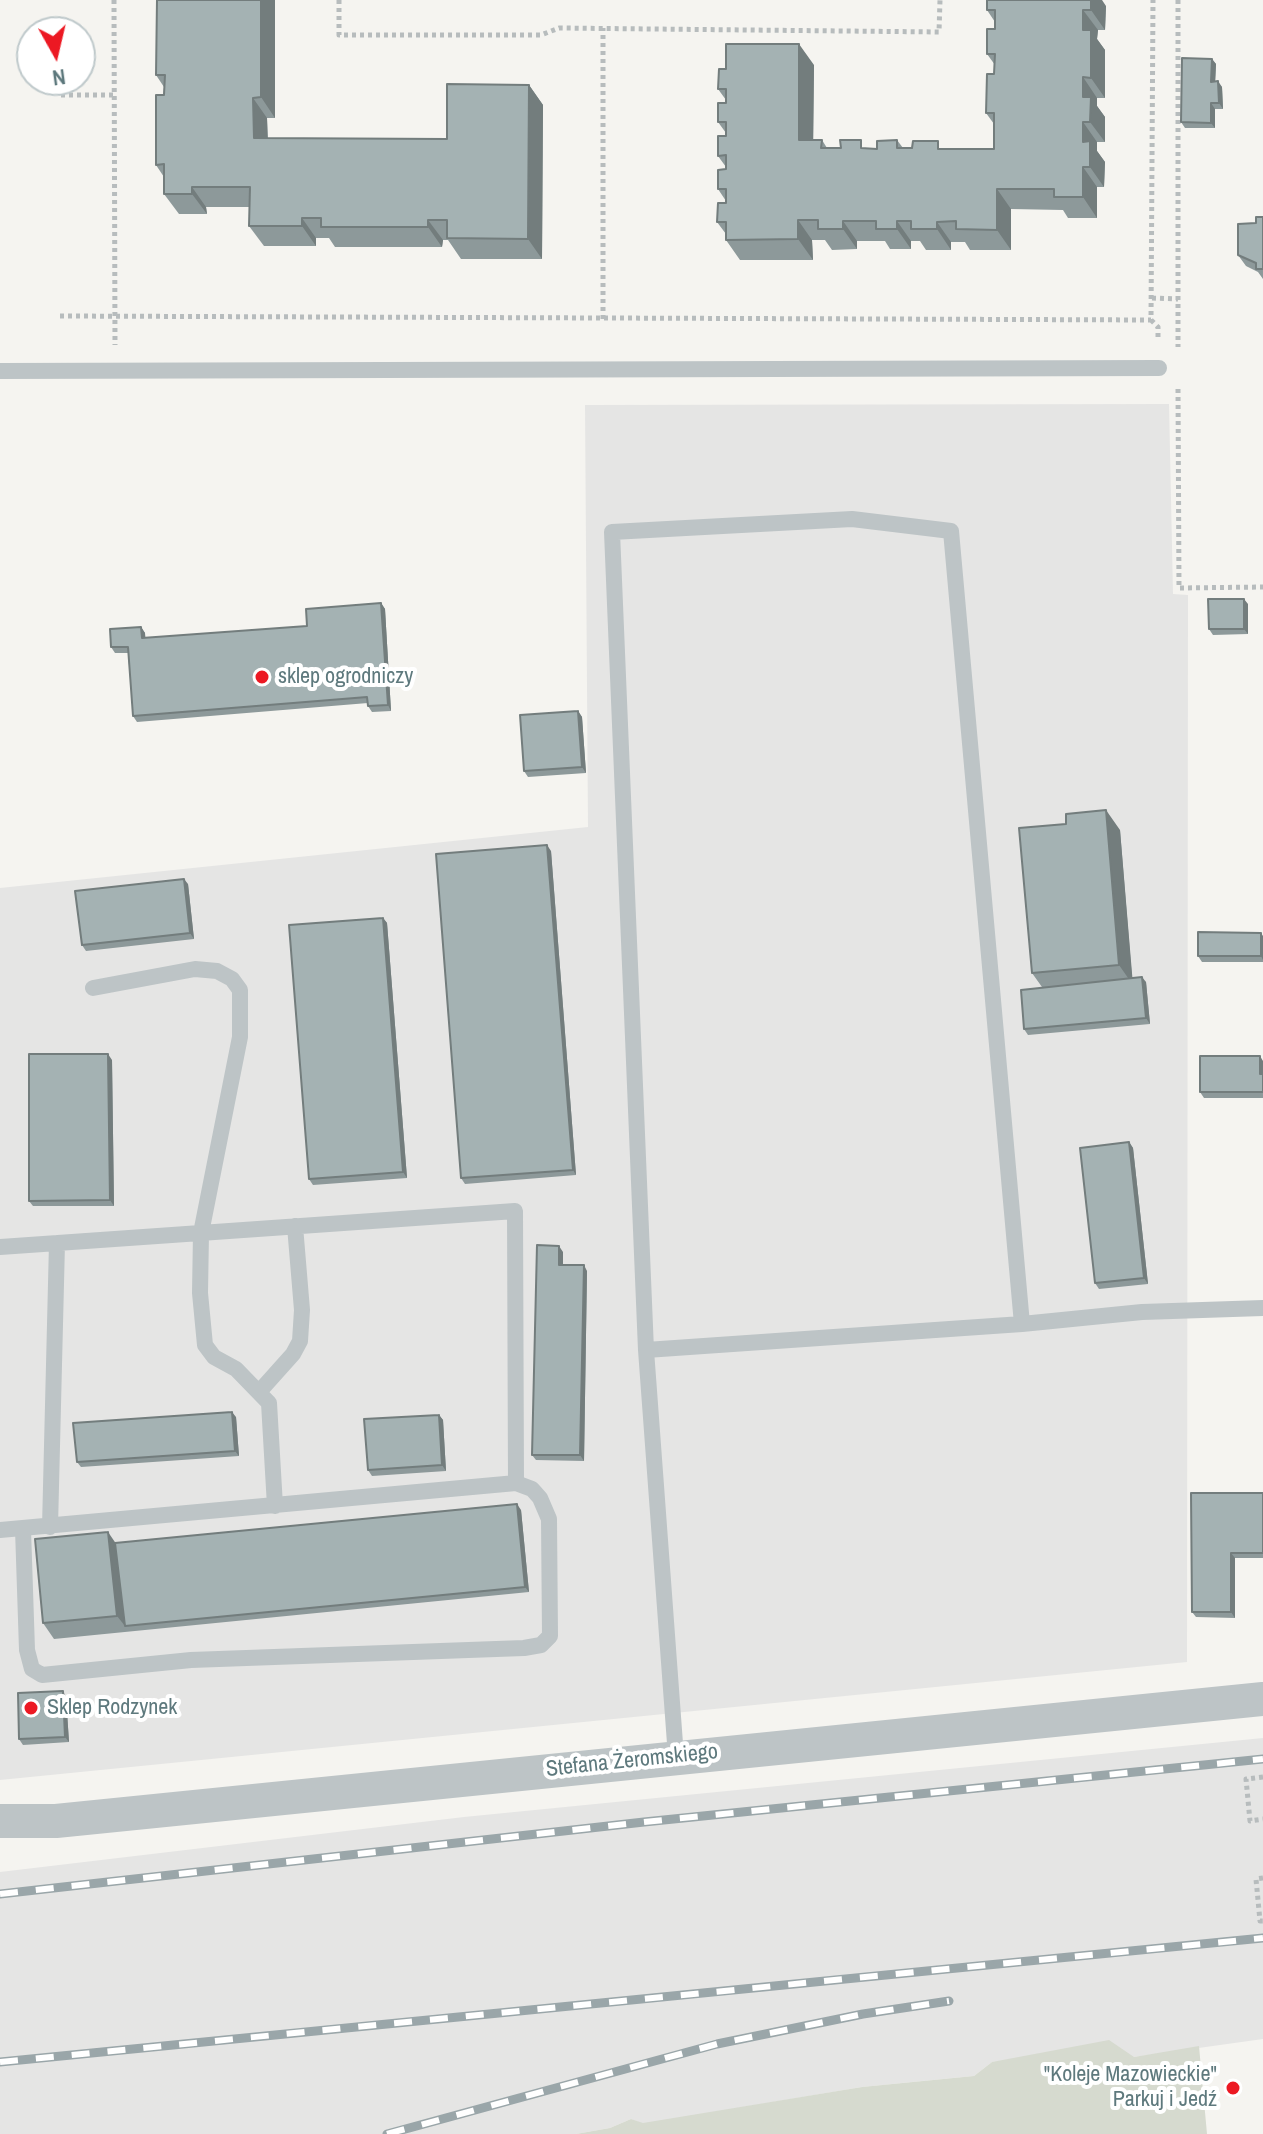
<!DOCTYPE html>
<html>
<head>
<meta charset="utf-8">
<style>
	body { margin:0 }
	#map { position:relative; width:1263px; height:2134px; overflow:hidden; background:#f5f4f0; font-family:"Archivo Narrow",sans-serif }
	canvas { display:block }
	.north { position:absolute; left:16px; top:16px; width:80px; height:80px; box-sizing:border-box; background:#fff; border:2px solid #bfc9cb; border-radius:50%; rotate:172deg; font-size:22px; font-weight:700; line-height:32px; text-align:center; color:#5e797d }
	.north::after { content:''; display:block; margin:auto; width:28px; height:36px; background:#ec1923; clip-path:polygon(50% 0,100% 100%,50% 72%,0 100%) }
</style>
</head>
<body>
<div id="map">
<canvas width="1263" height="2134"></canvas>
<div class="north">N</div>
</div>
<script>
const context = document.querySelector('canvas').getContext('2d');
context.lineJoin = 'round';
function paint(path, color) { context.fillStyle = color; context.fill(path, 'evenodd'); }
const shape = rows => new Path2D(rows.map(r => 'M' + r).join(''));
function trace(path, color, width, dash) { context.strokeStyle = color; context.lineWidth = width; context.lineCap = dash ? 'butt' : 'round'; context.setLineDash(dash || []); context.stroke(path); }
function write(font, color, halo, rows, align = 'center') {
  context.font = font + ' "Archivo Narrow",sans-serif'; context.lineWidth = 8; context.setLineDash([]); context.textBaseline = 'middle'; context.strokeStyle = halo; context.fillStyle = color; for (const [text, x, y, turn = 0] of rows) {
    context.save(); context.translate(x, y); context.rotate((+turn || 0) * Math.PI / 180); context.textAlign = isNaN(turn) ? turn : align; if (halo) context.strokeText(text, 0, 0); context.fillText(text, 0, 0); context.restore();
  }
}
const built = shape([
	[1169,404,1173,594,1188,595,1187,1662,0,1780,0,888,588,827,585,405],
	[1263,1738,1263,2039,1134,2057,992,2062,974,2076,862,2087,643,2124,631,2119,610,2128,576,2134,0,2134,0,1872,464,1817]
]);
const green = shape([
	[1109,2040,1134,2057,1199,2046,1207,2134,576,2134,610,2128,631,2119,643,2123,862,2087,974,2076,992,2062]
]);
const path = shape([
	[114,0,115,345],
	[339,0,339,35,541,35,559,28,939,32,940,0],
	[1178,0,1178,347],
	[61,95,114,95],
	[1152,298,1178,299],
	[60,316,1151,320,1153,0],
	[603,319,603,28],
	[1151,320,1158,327,1158,340],
	[1178,389,1179,588,1263,587],
	[1263,1777,1246,1779,1250,1821,1263,1819],
	[1263,1878,1256,1879,1260,1921,1263,1921]
]);
const lane = shape([
	[0,371,1159,368],
	[93,988,195,969,217,971,232,979,240,990,240,1037,201,1233,200,1293,205,1345,214,1357,236,1369,269,1403,275,1506],
	[0,1247,515,1211,516,1483,0,1530],
	[1022,1324,951,531,852,519,612,532,646,1350,1022,1324,1142,1312,1263,1308],
	[646,1350,676,1757],
	[259,1392,293,1354,300,1341,302,1310,295,1226],
	[50,1527,57,1243],
	[23,1529,27,1650,32,1669,42,1675,191,1660,524,1648,541,1645,550,1636,549,1519,540,1498,532,1489,516,1483]
]);
const street = shape([
	[0,1821,56,1821,1263,1699]
]);
const rail = shape([
	[0,1894,644,1822,1263,1759],
	[0,2062,1263,1938],
	[387,2134,717,2044,863,2014,949,2001]
]);
const wall = shape([
	[275,0,275,118,267,118,268,138,447,139,529,85,543,105,542,259,461,259,448,240,443,240,442,247,335,247,329,238,316,238,316,246,264,246,249,226,250,207,206,207,207,214,179,214,164,194,164,177,156,165,164,87,156,75],
	[1106,6,1105,30,1098,30,1097,39,1105,50,1105,98,1097,98,1097,106,1105,117,1105,142,1097,142,1097,151,1105,162,1104,187,1097,187,1097,218,1068,218,1063,210,1011,209,1011,250,970,250,965,242,951,242,951,250,926,250,920,241,911,241,911,249,890,249,885,241,857,241,857,249,832,250,825,240,812,240,813,260,740,260,726,240,726,234,717,222,726,203,726,201,718,189,726,169,726,167,718,156,726,136,726,133,718,122,726,100,718,89,814,65,813,140,822,140,827,148,877,149,897,140,903,148,994,149,994,124,986,113,994,74,995,65,987,54,995,29,995,22,987,10],
	[1212,59,1216,64,1215,81,1222,87,1223,109,1215,109,1215,128,1185,128,1181,122],
	[1263,217,1263,279,1258,272,1246,266,1238,255,1256,223],
	[381,603,385,609,391,711,372,712,368,706,368,703,137,722,133,716,128,653,115,653,111,647,141,627,145,633,145,638,307,626],
	[1248,604,1248,634,1213,635,1209,629],
	[578,711,582,717,586,773,528,777,524,771],
	[1066,824,1120,830,1132,978,1146,982,1150,1024,1028,1035,1024,1029,1042,987,1032,973],
	[551,851,576,1175,465,1184,461,1178],
	[188,884,194,939,86,951,82,945],
	[383,918,387,923,407,1178,313,1185,309,1179],
	[1263,936,1263,962,1202,962,1198,956],
	[112,1060,114,1206,33,1206,29,1201],
	[1263,1061,1263,1098,1204,1098,1200,1092],
	[1129,1142,1133,1148,1148,1284,1099,1289,1095,1283],
	[563,1252,563,1265,587,1271,584,1461,536,1460,532,1455],
	[439,1415,443,1420,446,1471,372,1476,368,1470],
	[236,1417,239,1456,81,1467,77,1462],
	[1263,1493,1263,1558,1235,1558,1235,1618,1196,1617,1192,1612],
	[521,1510,529,1592,54,1639,43,1623,115,1543],
	[66,1697,69,1742,23,1745,19,1739]
]);
const shadedWall = shape([
	[261,0,275,0,275,118,261,97],
	[1091,0,1102,0,1106,6,1105,30,1091,10],
	[1083,10,1098,30,1097,39,1105,50,1105,98,1091,78,1083,30],
	[799,44,814,65,813,160,799,140],
	[1212,59,1216,64,1215,87,1211,82],
	[1083,77,1097,98,1097,106,1105,117,1105,142,1090,122,1083,97],
	[1218,81,1222,87,1223,109,1219,103],
	[529,85,543,105,542,259,528,239],
	[253,98,267,118,268,159,254,138],
	[1211,103,1215,109,1215,128,1211,123],
	[1083,122,1097,142,1097,151,1105,162,1104,187,1090,167,1083,142],
	[1083,167,1097,187,1097,218,1083,197],
	[192,187,206,207,207,214,192,194],
	[997,189,1011,209,1011,250,997,230],
	[302,218,316,238,316,246,302,226],
	[428,220,443,240,442,247,428,227],
	[798,220,812,240,813,260,798,239],
	[843,221,857,241,857,249,843,229],
	[897,221,911,241,911,249,897,229],
	[937,222,951,242,951,250,937,229],
	[1244,599,1248,604,1248,634,1244,629],
	[381,603,385,609,391,711,388,705],
	[141,627,145,633,146,644,142,638],
	[578,711,582,717,586,773,582,767],
	[1106,810,1120,830,1133,985,1119,965],
	[547,845,551,851,576,1175,573,1170],
	[184,879,188,884,194,939,190,933],
	[383,918,387,923,407,1178,403,1172],
	[1261,933,1263,936,1263,960,1261,956],
	[1142,977,1146,982,1150,1024,1146,1018],
	[108,1054,112,1060,114,1206,110,1200],
	[1260,1056,1263,1061,1263,1079,1260,1074],
	[1129,1142,1133,1148,1148,1284,1144,1278],
	[559,1246,563,1252,563,1271,559,1265],
	[584,1265,587,1271,584,1461,580,1455],
	[232,1412,236,1417,239,1456,235,1451],
	[439,1415,443,1420,446,1471,442,1465],
	[517,1504,521,1510,529,1592,525,1587],
	[108,1532,119,1548,125,1626,117,1616],
	[1231,1553,1235,1558,1235,1618,1231,1612],
	[63,1691,66,1697,69,1742,65,1737]
]);
const building = shape([
	[157,0,261,0,261,97,253,98,254,138,447,139,447,84,529,85,528,239,447,238,447,220,428,220,428,227,321,227,321,218,302,218,302,226,249,226,250,187,192,187,192,194,164,194,164,164,156,165,156,95,164,95,165,75,156,75,157,0],
	[987,0,1091,0,1091,10,1083,10,1083,30,1091,30,1091,78,1083,77,1083,97,1091,97,1090,122,1083,122,1083,142,1090,141,1090,167,1083,167,1083,197,1054,197,1054,189,997,189,997,230,956,229,956,221,937,222,937,229,911,229,911,221,897,221,897,229,876,229,876,221,843,221,843,229,818,229,818,220,798,220,798,239,726,240,726,222,717,222,718,203,726,203,726,189,718,189,718,170,726,169,726,155,718,156,718,136,726,136,726,122,718,122,718,103,726,103,726,89,718,89,719,69,726,69,726,44,799,44,799,140,822,140,821,148,841,148,840,140,861,140,861,148,877,149,877,141,897,140,897,148,912,148,913,141,938,141,938,149,994,149,994,113,986,113,987,74,994,74,995,54,987,54,987,29,995,29,995,10,987,10,987,0],
	[1182,58,1212,59,1211,82,1218,81,1219,103,1211,103,1211,123,1181,122,1182,58],
	[1256,217,1263,217,1263,269,1256,269,1256,263,1238,255,1238,224,1256,223,1256,217],
	[1208,599,1244,599,1244,629,1209,629,1208,599],
	[381,603,388,705,368,706,367,697,133,716,128,647,111,647,110,629,141,627,142,638,307,626,306,609,381,603],
	[578,711,582,767,524,771,520,715,578,711],
	[1106,810,1119,965,1032,973,1019,828,1066,824,1066,814,1106,810],
	[547,845,573,1170,461,1178,436,854,547,845],
	[184,879,190,933,82,945,75,891,184,879],
	[383,918,403,1172,309,1179,289,925,383,918],
	[1198,932,1261,933,1261,956,1198,956,1198,932],
	[1142,977,1146,1018,1024,1029,1021,990,1142,977],
	[29,1054,108,1054,110,1200,29,1201,29,1054],
	[1200,1056,1260,1056,1260,1074,1263,1074,1263,1092,1200,1092,1200,1056],
	[1129,1142,1144,1278,1095,1283,1080,1148,1129,1142],
	[537,1245,559,1246,559,1265,584,1265,580,1455,532,1455,537,1245],
	[232,1412,235,1451,77,1462,73,1423,232,1412],
	[439,1415,442,1465,368,1470,364,1419,439,1415],
	[1191,1493,1263,1493,1263,1553,1231,1553,1231,1612,1192,1612,1191,1493],
	[517,1504,525,1587,125,1626,115,1543,517,1504],
	[108,1532,117,1616,43,1623,35,1539,108,1532],
	[63,1691,65,1737,19,1739,18,1693,63,1691]
]);
const markers = [
	[262,677,8,"#ec1923"],
	[31,1708,8,"#ec1923"],
	[1233,2088,8,"#ec1923"]
];
const poiNames = [
	["sklep ogrodniczy",278,677],
	["Sklep Rodzynek",47,1708],
	["\"Koleje Mazowieckie\"",1217,2075,"right"],
	["Parkuj i Jedź",1217,2100,"right"]
];
const streetNames = [
	["Stefana Żeromskiego",632,1761,-6]
];
paint(built, '#e5e5e4');
paint(green, '#d6dacf');
trace(path, '#b7bcbd', 5, [4, 4]);
trace(lane, '#bdc4c6', 16);
trace(street, '#bdc4c6', 34);
trace(rail, '#9aa6a9', 9);
trace(rail, '#fff', 6, [18]);
paint(wall, '#8d999a');
paint(shadedWall, '#737d7d');
paint(building, '#a4b2b3');
trace(building, '#737d7d', 2);
for (const [x, y, r, color] of markers) { const dot = new Path2D(); dot.arc(x, y, r, 0, 2 * Math.PI); context.fillStyle = color; context.fill(dot); trace(dot, '#fff', 3); }
write('22px', '#5e797d', '#fff', poiNames, 'left');
write('22px', '#5e797d', '#fff', streetNames);
</script>
</body>
</html>
